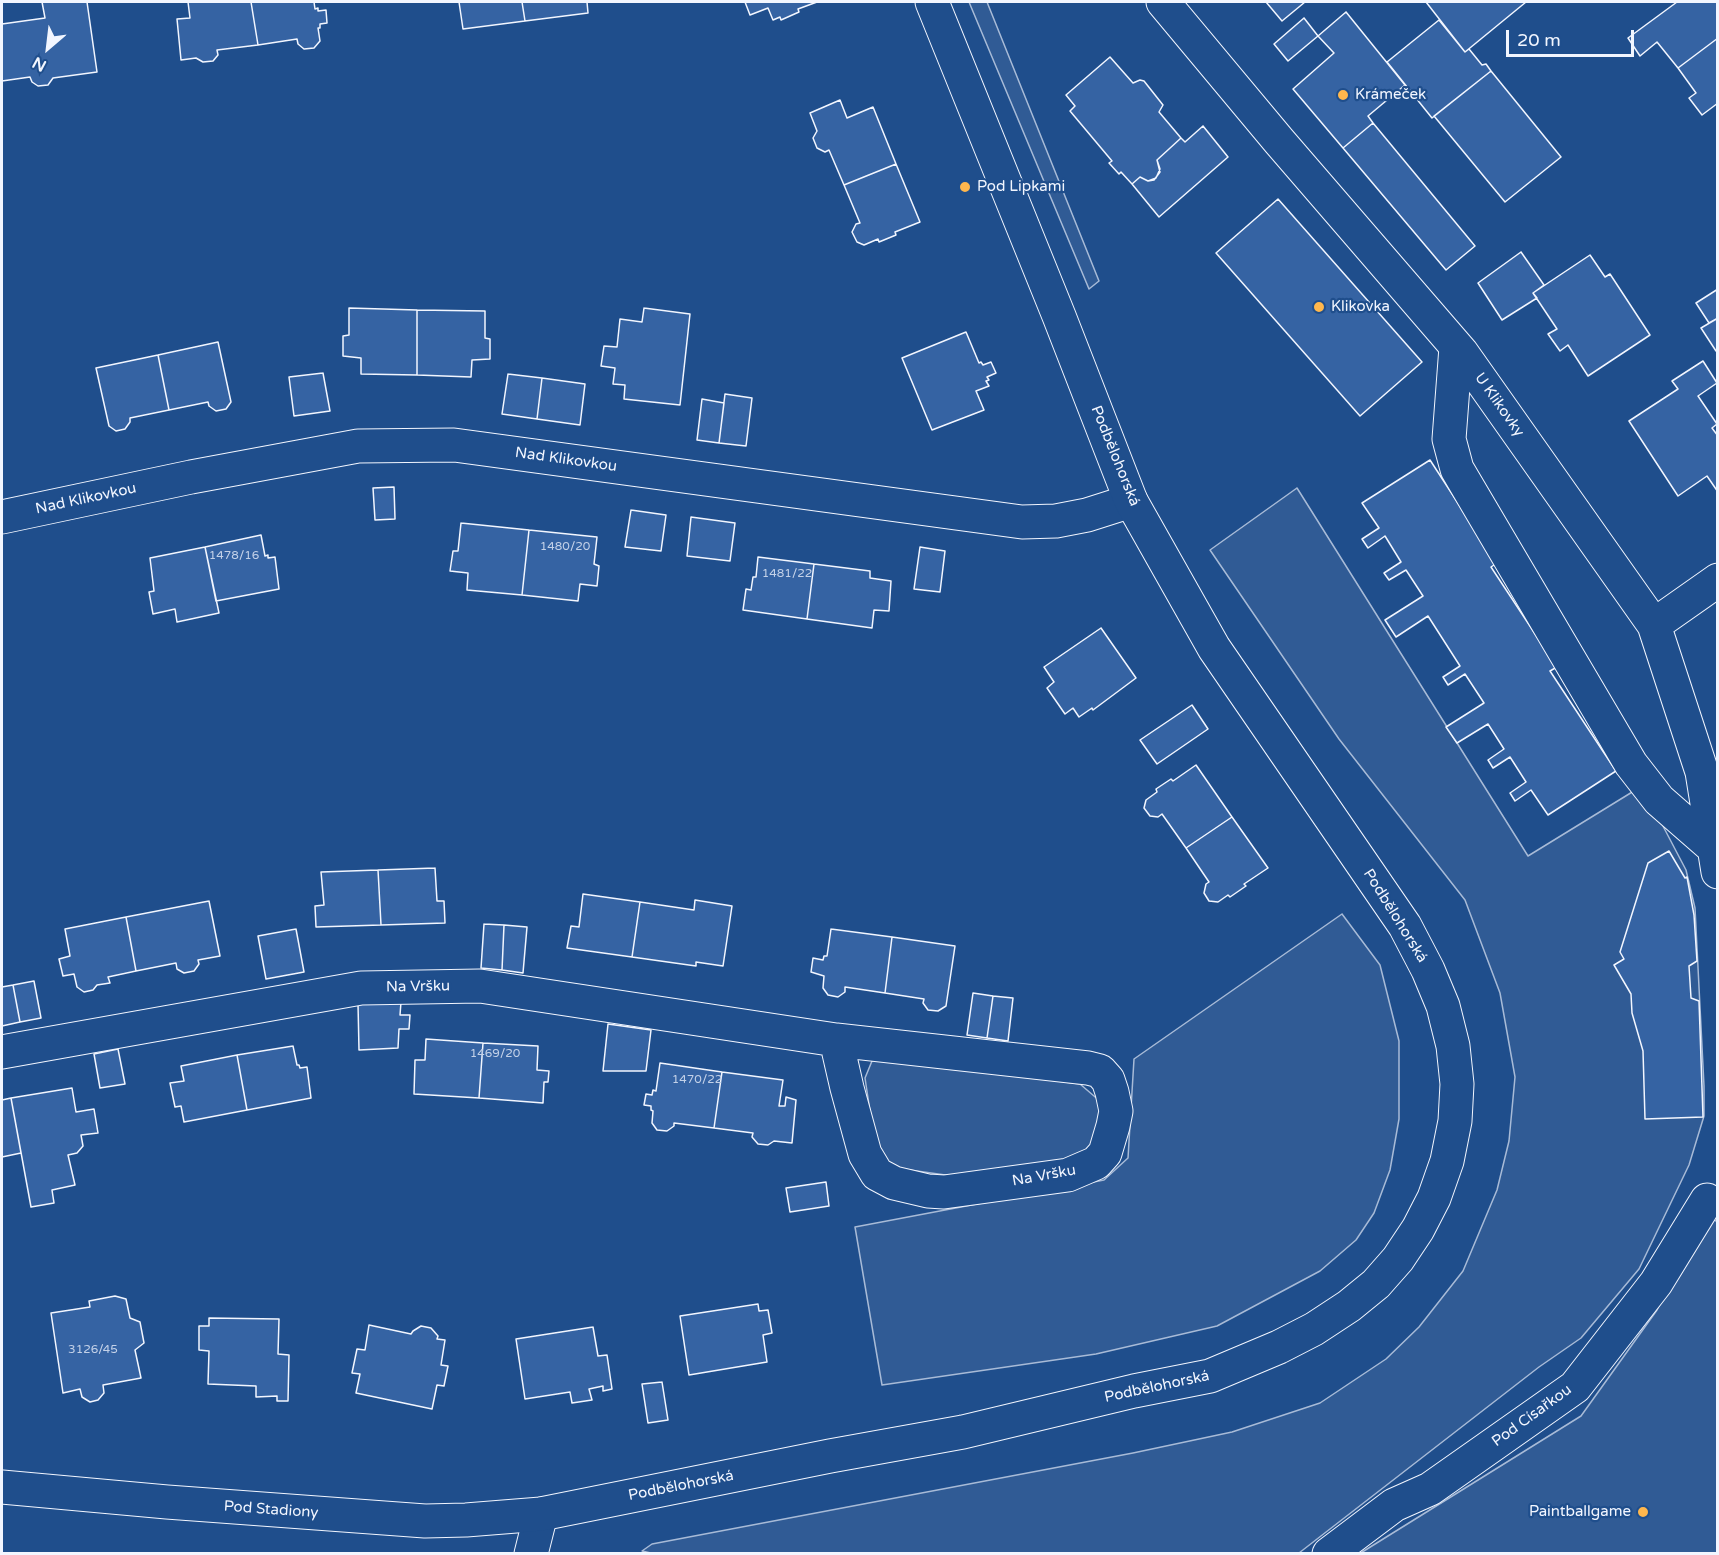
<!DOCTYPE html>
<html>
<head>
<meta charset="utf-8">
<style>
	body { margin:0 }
	#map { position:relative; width:1719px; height:1555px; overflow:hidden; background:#1f4e8c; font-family:"Varela Round",sans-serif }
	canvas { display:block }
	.frame { position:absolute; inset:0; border:3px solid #f2f6ff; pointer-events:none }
	.north { position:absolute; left:18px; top:18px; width:60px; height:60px; -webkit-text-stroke:4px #1f4e8c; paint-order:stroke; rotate:208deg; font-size:16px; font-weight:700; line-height:24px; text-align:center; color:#f2f6ff }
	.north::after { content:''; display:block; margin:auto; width:21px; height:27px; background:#f2f6ff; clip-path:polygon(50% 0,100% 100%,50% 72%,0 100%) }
	.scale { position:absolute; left:1506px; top:30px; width:128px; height:27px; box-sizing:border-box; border:3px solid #f2f6ff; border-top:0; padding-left:8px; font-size:18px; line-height:21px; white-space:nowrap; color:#f2f6ff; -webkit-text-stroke:4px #1f4e8c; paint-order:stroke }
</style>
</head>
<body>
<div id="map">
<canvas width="1719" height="1555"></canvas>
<div class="frame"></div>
<div class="north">N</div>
<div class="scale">20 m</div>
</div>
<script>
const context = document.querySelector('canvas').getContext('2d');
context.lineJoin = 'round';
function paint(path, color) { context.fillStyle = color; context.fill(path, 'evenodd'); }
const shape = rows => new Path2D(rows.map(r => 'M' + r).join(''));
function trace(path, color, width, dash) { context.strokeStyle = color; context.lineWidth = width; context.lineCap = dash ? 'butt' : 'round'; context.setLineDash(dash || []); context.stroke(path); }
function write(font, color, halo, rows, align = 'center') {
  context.font = font + ' "Varela Round",sans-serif'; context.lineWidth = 4.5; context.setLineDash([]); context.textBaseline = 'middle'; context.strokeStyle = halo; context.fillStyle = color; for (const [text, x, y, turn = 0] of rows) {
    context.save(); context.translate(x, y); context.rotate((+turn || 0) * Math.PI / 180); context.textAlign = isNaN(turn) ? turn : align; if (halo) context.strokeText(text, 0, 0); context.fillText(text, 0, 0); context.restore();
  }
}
const green = shape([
	[969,2,987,2,1099,281,1089,289,969,2],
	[1297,488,1528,856,1642,786,1686,870,1695,908,1704,1086,1704,1116,1689,1165,1639,1269,1581,1338,1539,1367,1299,1553,655,1554,642,1551,652,1544,1133,1453,1232,1432,1320,1403,1386,1359,1419,1327,1463,1271,1497,1190,1509,1141,1515,1077,1500,993,1465,900,1339,739,1210,550,1297,488],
	[1342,914,1380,965,1399,1041,1399,1119,1390,1170,1374,1213,1356,1240,1320,1271,1217,1326,1096,1354,882,1385,855,1227,1104,1180,1128,1158,1134,1059,1342,914],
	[883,1058,1080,1084,1101,1102,1105,1125,1082,1158,967,1178,888,1167,874,1138,865,1078,872,1061,883,1058],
	[1707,1213,1717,1222,1717,1553,1359,1554,1581,1416,1657,1310,1707,1213]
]);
const building = shape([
	[42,2,87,2,97,72,53,78,48,85,38,86,32,82,30,77,2,81,2,24,45,18,42,2],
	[188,2,251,2,258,45,217,50,218,55,213,61,203,62,196,58,181,60,177,19,190,18,188,2],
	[251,2,314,2,315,9,318,8,318,11,326,10,327,23,320,24,320,28,318,28,320,41,314,48,304,49,298,44,297,39,258,45,251,2],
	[459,2,522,2,525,21,463,29,459,2],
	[522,2,587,2,588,13,525,21,522,2],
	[745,2,817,2,798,9,799,12,781,20,780,17,773,20,768,8,750,15,745,2],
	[1266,2,1305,2,1282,21,1266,2],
	[1426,2,1526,2,1465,52,1426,2],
	[1677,2,1718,2,1718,38,1678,68,1657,42,1640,56,1628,38,1677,2],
	[1346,12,1405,85,1368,116,1373,123,1343,148,1293,89,1334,53,1318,36,1346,12],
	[1304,18,1318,36,1288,61,1274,44,1304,18],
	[1439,20,1465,52,1469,49,1482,65,1486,64,1491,71,1432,118,1387,62,1439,20],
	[1718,38,1718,103,1702,115,1689,98,1696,93,1678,68,1718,38],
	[1110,57,1133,83,1140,80,1144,81,1163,105,1159,112,1181,138,1157,160,1160,172,1154,180,1148,181,1140,177,1132,184,1121,172,1119,174,1109,163,1112,161,1070,111,1075,106,1066,95,1110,57],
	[1491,71,1561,157,1505,202,1434,116,1491,71],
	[840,100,847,118,873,107,896,164,844,185,829,150,825,152,817,148,813,138,817,131,810,113,840,100],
	[1373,123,1475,246,1446,270,1343,148,1373,123],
	[1203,126,1228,157,1159,217,1132,184,1140,177,1148,181,1156,178,1160,169,1157,160,1181,138,1185,142,1203,126],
	[896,164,920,222,895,232,896,235,879,242,878,239,864,245,857,242,852,232,856,224,860,223,844,185,896,164],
	[1278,199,1422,362,1360,416,1216,253,1278,199],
	[1521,252,1544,285,1533,293,1537,298,1502,320,1478,283,1521,252],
	[1590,255,1605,277,1610,274,1650,335,1588,376,1568,345,1560,351,1548,334,1557,329,1533,293,1590,255],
	[1718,289,1718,318,1709,323,1696,303,1718,289],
	[349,308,417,310,417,375,361,374,361,358,343,356,343,336,349,335,349,308],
	[644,308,690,314,680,405,624,399,625,385,613,384,615,368,601,366,604,346,617,347,620,319,642,322,644,308],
	[417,310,485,311,485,338,490,339,490,359,472,360,471,377,417,375,417,310],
	[1718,318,1718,349,1716,351,1701,328,1718,318],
	[966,332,979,363,981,362,983,365,991,362,996,373,987,377,989,380,986,381,989,386,976,391,984,410,932,430,902,358,966,332],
	[218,342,231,402,226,409,216,411,209,406,208,402,169,410,158,355,218,342],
	[158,355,169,410,130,418,130,422,125,429,116,431,109,426,96,368,158,355],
	[1703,361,1717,383,1698,396,1717,424,1712,428,1718,436,1718,492,1707,476,1678,496,1629,421,1678,389,1672,381,1703,361],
	[323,373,330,411,294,416,289,377,323,373],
	[508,374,542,378,537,419,502,414,508,374],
	[542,378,585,384,580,425,537,419,542,378],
	[725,394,752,398,746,446,719,443,725,394],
	[702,399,724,403,719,443,697,440,702,399],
	[1430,460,1497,563,1491,567,1557,667,1550,671,1616,771,1548,815,1531,790,1515,801,1510,793,1526,782,1510,757,1493,768,1488,760,1504,749,1488,724,1457,743,1446,727,1484,703,1465,674,1448,685,1443,677,1460,666,1428,616,1396,637,1385,620,1423,596,1406,570,1389,580,1384,573,1401,562,1385,536,1368,548,1362,539,1379,528,1362,503,1430,460],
	[394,487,395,519,375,520,373,488,394,487],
	[631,510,666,515,661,551,625,547,631,510],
	[691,517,735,523,730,561,687,556,691,517],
	[461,523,529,530,522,595,467,590,468,573,450,571,453,551,458,551,461,523],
	[529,530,597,537,594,564,599,566,597,586,580,584,578,601,522,595,529,530],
	[261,535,265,556,268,555,268,558,275,557,279,589,216,601,205,547,261,535],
	[205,547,219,613,177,622,175,609,153,614,149,592,154,591,150,558,205,547],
	[920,547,945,551,940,592,914,589,920,547],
	[758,557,814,564,807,619,743,610,746,589,751,590,753,577,756,577,758,557],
	[814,564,870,571,870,578,891,581,889,611,874,610,872,628,807,619,814,564],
	[1101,628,1136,678,1093,710,1092,708,1079,717,1073,708,1065,714,1047,688,1054,682,1044,667,1101,628],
	[1192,705,1208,729,1157,764,1140,740,1192,705],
	[1196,765,1232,817,1186,848,1162,814,1158,817,1150,816,1144,808,1146,800,1157,792,1156,789,1171,779,1173,781,1196,765],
	[1232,817,1268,868,1244,884,1246,886,1230,897,1228,895,1218,902,1209,901,1204,893,1206,884,1209,882,1186,848,1232,817],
	[1669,851,1685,878,1687,877,1694,915,1697,961,1689,966,1691,998,1699,1001,1703,1117,1645,1119,1643,1051,1632,1013,1631,994,1614,965,1624,959,1620,952,1648,863,1669,851],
	[435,868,437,901,444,901,445,923,381,925,378,870,435,868],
	[378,870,381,925,316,927,315,906,324,905,321,872,378,870],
	[583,894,640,902,632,957,567,948,571,926,579,927,583,894],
	[695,900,732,906,723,966,696,962,696,966,632,957,640,902,694,910,695,900],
	[209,901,220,956,198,960,199,964,194,971,184,973,177,969,176,963,136,971,126,917,209,901],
	[126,917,136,971,108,977,110,983,97,985,93,990,84,992,77,987,74,974,63,976,59,959,70,956,65,929,126,917],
	[484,924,504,925,502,970,481,968,484,924],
	[504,925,527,927,523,973,502,970,504,925],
	[296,929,304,972,266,979,258,936,296,929],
	[831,929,892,937,885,993,845,987,845,992,838,997,828,995,823,988,824,976,811,972,813,958,823,960,824,956,827,956,831,929],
	[892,937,955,946,946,1006,938,1011,928,1010,923,1003,924,999,885,993,892,937],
	[34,981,41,1018,20,1022,13,985,34,981],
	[13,985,20,1022,2,1026,2,987,13,985],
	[973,993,993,996,987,1038,967,1035,973,993],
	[993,996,1013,998,1008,1041,987,1038,993,996],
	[401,1002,400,1015,410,1015,409,1029,399,1029,398,1048,359,1050,358,1004,401,1002],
	[608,1024,651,1030,646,1071,603,1071,608,1024],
	[426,1039,483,1043,479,1098,414,1094,415,1060,425,1060,426,1039],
	[483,1043,538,1046,537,1070,549,1071,548,1082,544,1082,543,1103,479,1098,483,1043],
	[293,1046,297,1065,299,1065,300,1068,307,1067,311,1098,247,1110,237,1055,293,1046],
	[118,1049,125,1084,100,1088,94,1054,118,1049],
	[237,1055,247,1110,184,1122,181,1106,175,1107,170,1083,184,1081,181,1066,237,1055],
	[660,1063,722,1072,714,1128,674,1123,674,1126,667,1131,657,1130,652,1123,653,1111,651,1110,651,1106,644,1105,646,1094,652,1095,653,1090,656,1091,660,1063],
	[722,1072,783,1080,779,1106,785,1106,786,1097,796,1100,792,1143,774,1141,768,1145,758,1144,752,1137,753,1133,714,1128,722,1072],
	[72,1088,76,1112,94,1109,98,1133,81,1135,83,1146,77,1153,68,1155,75,1185,52,1190,54,1203,31,1207,11,1098,72,1088],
	[11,1098,21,1153,2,1157,2,1100,11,1098],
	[826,1182,829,1206,790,1212,786,1188,826,1182],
	[115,1296,126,1299,130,1318,140,1322,144,1343,135,1350,141,1378,103,1385,104,1393,98,1400,90,1402,82,1397,80,1389,63,1393,51,1313,90,1307,89,1301,115,1296],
	[758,1304,759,1311,768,1310,772,1333,763,1335,767,1362,689,1375,680,1316,758,1304],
	[209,1318,279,1319,278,1354,289,1355,288,1401,277,1401,277,1396,256,1397,256,1386,208,1384,209,1351,199,1350,199,1326,209,1326,209,1318],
	[369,1325,411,1334,413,1331,421,1326,431,1328,438,1336,437,1339,445,1340,441,1365,448,1366,444,1386,437,1385,432,1409,356,1393,360,1374,352,1373,357,1349,365,1350,369,1325],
	[593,1327,598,1356,607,1355,612,1389,603,1391,603,1386,589,1389,592,1400,572,1403,570,1392,525,1399,516,1339,593,1327],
	[662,1382,668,1420,648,1423,642,1384,662,1382]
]);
const minor = shape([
	[1163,2,1279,141,1462,353,1654,625,1702,772,1718,872],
	[1456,347,1449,439,1457,469,1631,764,1659,800,1714,848],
	[2,517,191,477,358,446,454,445,1022,522,1056,521,1087,515,1131,501],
	[1654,625,1718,580],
	[2,1052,361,988,480,986,836,1040,1088,1068,1100,1071,1108,1080,1112,1092,1116,1111,1113,1126,1105,1153,1096,1163,1068,1175,944,1192,928,1191,894,1183,877,1174,865,1154,847,1088,836,1040],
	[531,1554,541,1514],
	[1329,1554,1394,1505,1430,1489,1575,1387,1656,1283,1707,1200]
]);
const major = shape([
	[2,1487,167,1502,425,1521,466,1520,541,1514,830,1456,963,1432,1134,1391,1210,1376,1279,1347,1314,1329,1349,1306,1376,1284,1398,1259,1418,1229,1434,1198,1447,1161,1455,1121,1457,1084,1453,1046,1443,1006,1428,970,1405,926,1214,648,1131,501,1059,316,932,2]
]);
const markers = [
	[1343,95,6,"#ffb74d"],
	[965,187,6,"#ffb74d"],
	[1319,307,6,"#ffb74d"],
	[1643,1512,6,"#ffb74d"]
];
const numberNames = [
	["1480/20",565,547],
	["1478/16",234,556],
	["1481/22",787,574],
	["1469/20",495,1054],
	["1470/22",697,1080],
	["3126/45",93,1350]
];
const poiNames = [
	["Krámeček",1355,95],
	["Pod Lipkami",977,187],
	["Klikovka",1331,307],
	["Paintballgame",1631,1512,"right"]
];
const streetNames = [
	["U Klikovky",1499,405,55],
	["Podbělohorská",1115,456,68],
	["Nad Klikovkou",566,460,8],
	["Nad Klikovkou",86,499,-12],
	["Podbělohorská",1395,916,58],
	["Na Vršku",418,987,-1],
	["Na Vršku",1044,1176,-10],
	["Podbělohorská",1157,1387,-12],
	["Pod Císařkou",1532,1416,-36],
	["Podbělohorská",681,1486,-11],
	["Pod Stadiony",271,1510,4]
];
paint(green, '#305b95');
trace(green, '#a8bbd7', 1.5);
paint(building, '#3563a3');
trace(building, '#f2f6ff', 1.5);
trace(minor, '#f2f6ff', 35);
trace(major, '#f2f6ff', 35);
trace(minor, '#1f4e8c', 33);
trace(major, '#1f4e8c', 33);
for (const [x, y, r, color] of markers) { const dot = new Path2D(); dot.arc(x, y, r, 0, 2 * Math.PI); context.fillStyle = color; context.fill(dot); trace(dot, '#1f4e8c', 2); }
write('12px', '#c3d1e8', null, numberNames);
write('15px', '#f2f6ff', '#1f4e8c', poiNames, 'left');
write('15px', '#f2f6ff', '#1f4e8c', streetNames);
</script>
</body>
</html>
